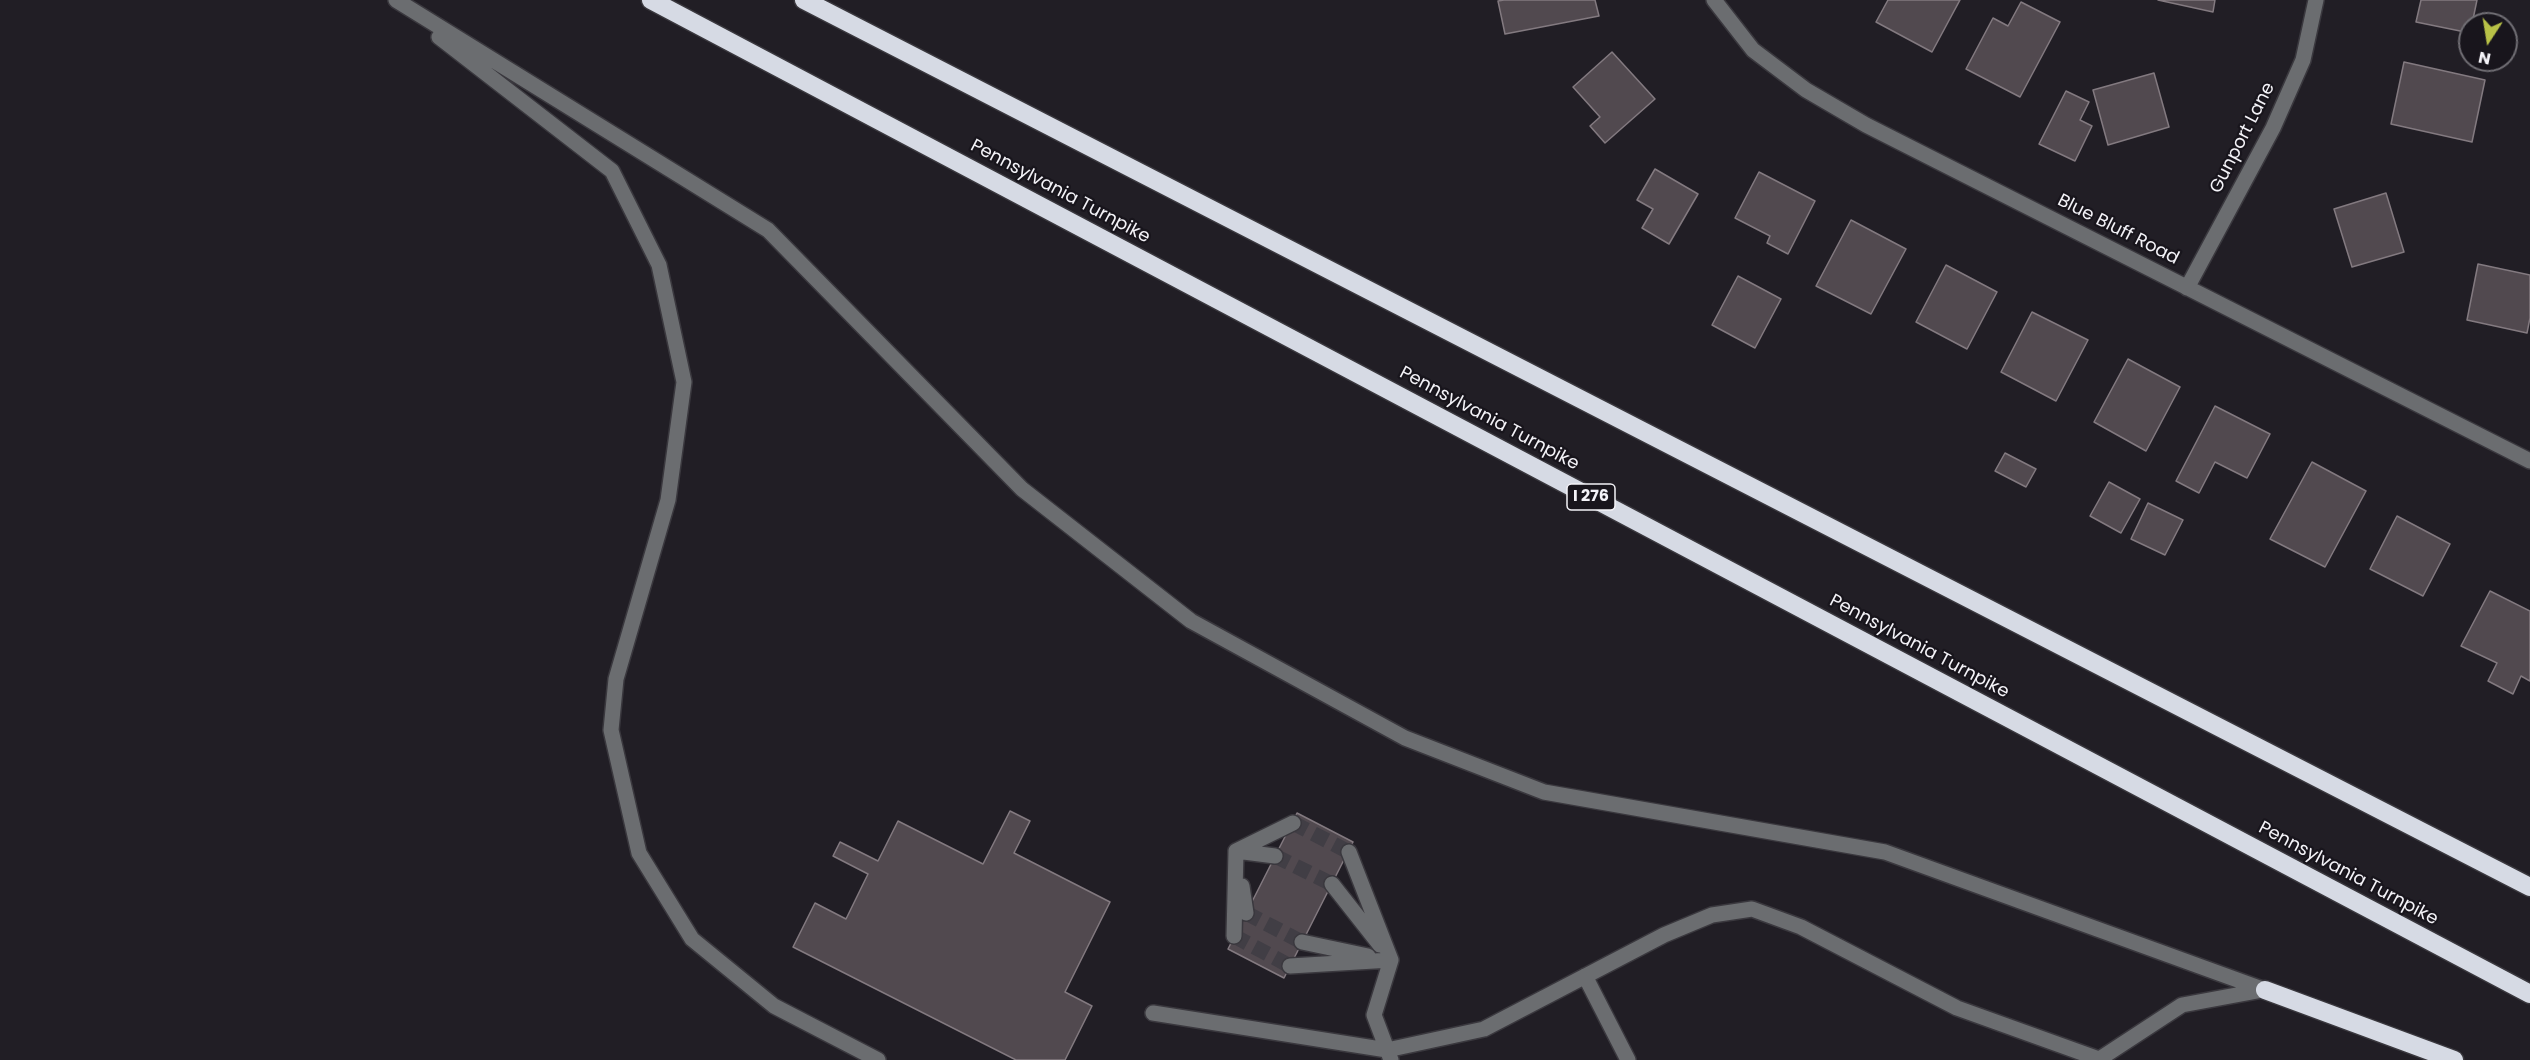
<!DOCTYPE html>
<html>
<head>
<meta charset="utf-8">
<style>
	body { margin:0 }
	#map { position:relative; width:2530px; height:1060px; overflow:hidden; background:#211e25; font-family:Poppins,sans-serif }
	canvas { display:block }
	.north { position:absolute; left:2458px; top:12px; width:60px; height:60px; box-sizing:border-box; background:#18151c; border:2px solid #706e74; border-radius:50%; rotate:192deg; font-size:16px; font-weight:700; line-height:24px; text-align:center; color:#f4f3f8 }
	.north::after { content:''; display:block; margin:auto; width:21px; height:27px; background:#b8c147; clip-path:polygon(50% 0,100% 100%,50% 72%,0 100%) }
</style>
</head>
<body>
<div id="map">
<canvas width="2530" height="1060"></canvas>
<div class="north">N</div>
</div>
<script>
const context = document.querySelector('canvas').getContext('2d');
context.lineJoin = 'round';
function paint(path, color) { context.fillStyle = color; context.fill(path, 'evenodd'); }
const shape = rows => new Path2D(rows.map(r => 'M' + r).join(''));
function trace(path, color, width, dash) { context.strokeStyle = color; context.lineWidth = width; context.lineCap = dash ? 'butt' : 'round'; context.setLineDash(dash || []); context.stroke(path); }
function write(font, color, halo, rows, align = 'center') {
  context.font = font + ' Poppins,sans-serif'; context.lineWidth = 4.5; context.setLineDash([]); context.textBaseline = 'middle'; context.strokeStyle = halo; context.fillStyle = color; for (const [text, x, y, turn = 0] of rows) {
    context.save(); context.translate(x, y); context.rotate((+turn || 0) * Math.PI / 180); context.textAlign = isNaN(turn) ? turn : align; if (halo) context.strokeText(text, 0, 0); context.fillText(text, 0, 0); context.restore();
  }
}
const building = shape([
	[1504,0,1595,0,1599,16,1505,34,1498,1,1504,0],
	[1888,0,1960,0,1932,52,1876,22,1888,0],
	[2158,0,2215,0,2213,12,2158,0],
	[2421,0,2477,0,2472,24,2470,24,2470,33,2416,22,2421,0],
	[2021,2,2060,22,2020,97,1966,69,1993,18,2008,26,2021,2],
	[1612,52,1655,99,1605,143,1590,126,1600,117,1573,87,1612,52],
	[2404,62,2485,80,2472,142,2391,124,2404,62],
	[2154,73,2169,127,2108,145,2093,90,2154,73],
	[2066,91,2089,102,2080,120,2092,126,2075,161,2039,144,2066,91],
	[1655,169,1698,194,1669,244,1642,228,1653,209,1637,200,1655,169],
	[1759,172,1815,201,1788,254,1767,243,1770,236,1735,218,1759,172],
	[2386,193,2404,252,2352,267,2334,209,2386,193],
	[1851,220,1906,249,1871,314,1816,286,1851,220],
	[2478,264,2530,275,2530,318,2527,333,2467,320,2478,264],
	[1946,265,1997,292,1967,349,1916,322,1946,265],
	[1738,276,1781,299,1755,348,1712,325,1738,276],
	[2032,312,2088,340,2056,401,2001,372,2032,312],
	[2128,359,2180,387,2146,451,2094,422,2128,359],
	[2215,406,2270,434,2247,478,2215,462,2199,493,2176,481,2215,406],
	[2005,453,2036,469,2026,487,1995,471,2005,453],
	[2312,462,2366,491,2325,567,2270,539,2312,462],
	[2109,482,2140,499,2121,533,2090,516,2109,482],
	[2148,503,2183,520,2165,555,2131,539,2148,503],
	[2397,516,2450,544,2423,596,2370,569,2397,516],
	[2490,591,2530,611,2530,681,2521,676,2513,694,2488,681,2497,663,2461,646,2490,591],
	[1010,811,1030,821,1014,853,1110,902,1065,992,1092,1006,1065,1060,1016,1060,793,947,815,903,846,919,868,874,833,856,840,842,878,861,898,821,983,864,1010,811],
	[1297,813,1353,842,1284,978,1228,949,1297,813]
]);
const minorTunnel = shape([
	[1293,823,1349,852],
	[1275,856,1332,884],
	[1246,913,1302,942],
	[1234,936,1290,966]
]);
const minor = shape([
	[396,0,768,230,1022,489,1191,621,1405,738,1544,792,1885,852,2265,990],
	[1714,0,1753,50,1806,90,1866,125,2530,461],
	[439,37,612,171,659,265,684,382,668,500,616,679,611,730,639,853,692,939,774,1006,878,1060],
	[2187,288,2273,128,2303,60,2316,0],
	[1236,851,1293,823],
	[1236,851,1275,856],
	[1332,884,1380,945],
	[1242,886,1246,913],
	[1234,936,1236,851],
	[1302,942,1368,956],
	[1391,960,1374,1015,1391,1060],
	[1290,966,1391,960,1349,852],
	[1585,976,1628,1060],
	[1153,1013,1387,1050,1484,1029,1664,935,1712,915,1752,909,1801,927,1957,1008,2099,1059],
	[2098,1060,2182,1005,2263,990]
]);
const highway = shape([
	[651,0,2530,994],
	[804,0,2530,887],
	[2265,990,2454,1060]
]);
const shields = [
	[1591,497,48]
];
const shieldNames = [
	["I 276",1591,497]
];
const streetNames = [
	["Gunport Lane",2243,138,-63],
	["Pennsylvania Turnpike",1060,192,28],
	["Blue Bluff Road",2118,230,27],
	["Pennsylvania Turnpike",1489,419,28],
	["Pennsylvania Turnpike",1919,647,28],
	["Pennsylvania Turnpike",2348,874,28]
];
paint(building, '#51494f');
trace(building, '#837a80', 1.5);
trace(minorTunnel, '#413e45', 15, [15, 8]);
trace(minor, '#3a383e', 18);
trace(highway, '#3a383e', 21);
trace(minor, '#6b6d70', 15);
trace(highway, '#d6dae4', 18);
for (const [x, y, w] of shields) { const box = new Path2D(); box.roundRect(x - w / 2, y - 13, w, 26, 4.5); context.fillStyle = '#18151c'; context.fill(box); trace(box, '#f4f3f8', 1.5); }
write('bold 16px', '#f4f3f8', null, shieldNames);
write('18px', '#f4f3f8', '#18151c', streetNames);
</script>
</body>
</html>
